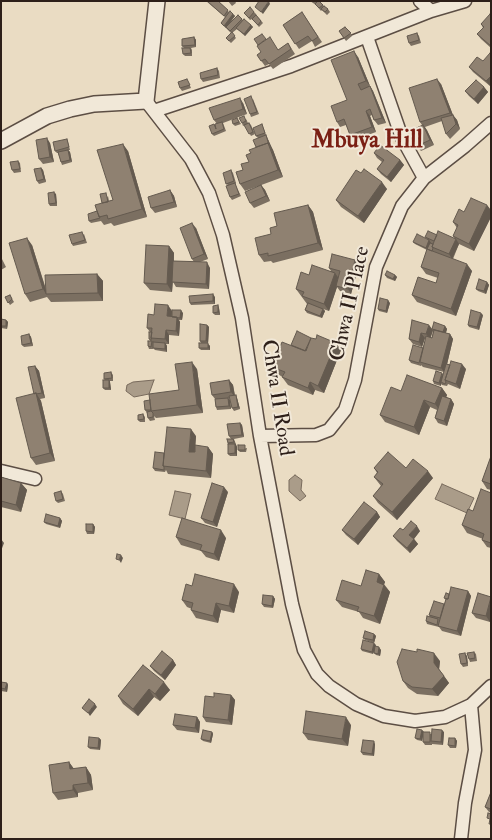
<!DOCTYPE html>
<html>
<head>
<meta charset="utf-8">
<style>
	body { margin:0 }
	#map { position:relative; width:492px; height:840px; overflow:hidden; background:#eadcc3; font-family:"IM FELL Double Pica",serif }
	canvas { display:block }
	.frame { position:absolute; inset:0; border:2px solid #2d1f19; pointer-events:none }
</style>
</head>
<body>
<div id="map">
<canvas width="492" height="840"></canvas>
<div class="frame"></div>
</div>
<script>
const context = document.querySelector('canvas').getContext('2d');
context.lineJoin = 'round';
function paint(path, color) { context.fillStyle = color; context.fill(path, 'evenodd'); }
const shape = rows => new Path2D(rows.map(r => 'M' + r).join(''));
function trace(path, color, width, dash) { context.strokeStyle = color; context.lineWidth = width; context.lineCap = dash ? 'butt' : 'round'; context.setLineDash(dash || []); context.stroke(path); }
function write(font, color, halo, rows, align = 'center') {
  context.font = font + ' "IM FELL Double Pica",serif'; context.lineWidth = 4; context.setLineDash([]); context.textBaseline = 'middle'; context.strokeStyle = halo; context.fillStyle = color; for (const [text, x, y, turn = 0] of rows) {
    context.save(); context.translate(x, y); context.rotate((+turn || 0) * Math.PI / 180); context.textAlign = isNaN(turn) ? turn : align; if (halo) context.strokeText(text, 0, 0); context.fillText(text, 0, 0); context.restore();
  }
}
const water = shape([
	[154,380,149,394,134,397,126,391,127,385,133,382,154,380],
	[295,475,302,480,301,490,306,496,300,501,289,491,289,480,295,475],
	[442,484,474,498,467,513,435,499,442,484],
	[175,491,191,494,185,519,169,515,175,491]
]);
const minor = shape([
	[420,1,431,11],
	[367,37,402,138,424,178],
	[146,101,191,159,209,193,223,235,242,318,260,436,292,604,304,650,317,674,329,686,356,704,384,716,415,721,445,717,471,705,491,686],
	[154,111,291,66,431,11,465,1],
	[260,436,316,435,329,430,345,410,355,380,376,267,402,206,424,178,465,146,491,123],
	[1,471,35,479],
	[461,839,465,803,475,750,471,705]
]);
const tertiary = shape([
	[1,141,47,116,70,109,94,104,146,101,157,1]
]);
const wall = shape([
	[206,1,218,1,229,12,233,14,235,16,229,24,238,15,243,20,251,25,253,27,245,36,237,29,232,33,236,38,231,43,226,38,231,33,221,23,225,17],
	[228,1,235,1,236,3,232,6],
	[310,1,317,1,328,9,330,12,327,15,322,10,321,11,316,5],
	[254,12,256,14,256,15,263,23,259,27,252,19,250,20,244,13],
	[302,12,322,42,315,47,312,41,299,49,283,25],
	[491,15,491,48,481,39,477,34,483,28,481,24],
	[345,27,352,36,346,41,339,31],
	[417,33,419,36,421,43,411,46,409,43],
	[194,37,196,40,196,47,191,48,192,50,192,56,185,56,183,54,184,48,182,46],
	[266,39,278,50,288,43,295,54,273,69,269,64,265,66,257,55,261,52],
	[358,57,370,86,362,89,370,86,373,91,386,123,378,125,374,120,372,115,370,116,376,132,354,140,350,135,346,125,340,127,337,122,347,100],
	[477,57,490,86,473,72,469,67],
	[217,68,219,71,220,78,203,82,201,79],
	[187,79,191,88,182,91,180,88],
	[441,84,453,115,457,120,460,129,450,139,446,134,442,121,425,127,434,145,421,151,417,146,422,125,420,122],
	[484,87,488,92,478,104,469,96,465,91],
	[253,99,259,114,251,117,250,114],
	[243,103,247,114,223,123,226,131,214,136,212,134,214,124,215,126,217,124,214,120],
	[237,118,241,124,235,126,233,124],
	[246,119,248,123,249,123,251,125,255,134,251,136,245,125,243,126,242,123],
	[262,124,263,127,271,147,273,150,283,177,245,191,240,184,243,170,249,162,251,153,256,147,258,138,256,136],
	[67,139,68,142,70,150,68,150,70,152,72,162,62,165,58,153,57,153,55,151],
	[50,143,54,162,43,164,39,159],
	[128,151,147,217,114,226,111,223,104,225,101,221,91,223,89,221,97,211,108,196,109,201,113,200],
	[374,153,400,160,404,165,391,182,381,174,377,169,382,162,377,158],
	[18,161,20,163,21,172,14,173,12,170],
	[41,168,43,170,46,182,39,184,37,181],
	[231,170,233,173,236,183,235,184,241,196,232,200,230,197,228,185,226,184],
	[361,173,387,189,364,223,341,207,336,200],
	[261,185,265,190,270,201,254,208,250,203],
	[170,190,174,196,177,207,155,213,151,208],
	[56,194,57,206,50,206,49,204],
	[308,205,313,212,323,250,273,263,271,261,264,262,259,255,271,234,277,226],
	[491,210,491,217,474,251,459,244,453,259,472,271,456,316,417,302,412,295,436,283,438,278,426,274,421,267,427,250,415,244,413,242,427,239,425,237,437,235,455,239,453,236,457,228,453,222,464,212],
	[196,228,208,259,200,262,210,268,209,289,176,287,173,282,172,292,150,290,144,283,169,246,174,253,174,261,194,262,192,259],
	[84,234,87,243,73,246,72,244],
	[32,245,46,289,97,274,103,281,103,301,51,302,47,297,30,302,25,294],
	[1,257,6,267,1,270],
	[355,260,359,265,351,294,340,291,337,287,329,311,323,309,325,311,322,318,307,313,305,310,307,304,296,289,309,275,331,271,329,268],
	[385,275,395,275,397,277,395,281,387,278],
	[487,282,489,285,486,294,478,291,476,289],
	[10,295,14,302,10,305,5,297],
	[215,297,215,304,191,305,190,303],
	[390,303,387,313,379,311,378,309],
	[218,305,219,308,220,315,215,315,213,313],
	[172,311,183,313,182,320,179,320,180,322,179,336,169,335,169,344,166,344,167,346,167,352,155,350,153,348,153,349,149,349,148,346,150,341,149,339,150,332,147,328,154,315],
	[483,315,479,330,469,327,468,325],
	[1,319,6,320,8,322,7,329,1,328],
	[412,320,433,330,431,337,432,338,433,330,432,329,445,326,447,329,446,333,450,334,453,339,447,364,466,369,460,389,448,384,447,386,442,385,441,384,441,386,434,384,433,381,443,375,444,372,423,367,421,365,421,366,411,363,409,360,423,347,426,338,425,338,422,347,413,344,409,339],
	[207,325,209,327,208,344,210,346,210,350,201,350,199,348,201,343,200,341],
	[29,334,31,337,33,346,24,347,22,345],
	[291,345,341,350,324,393,315,390,313,395,288,385,282,377,283,377,277,374,272,367,292,346],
	[35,366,39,371,45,398,40,399,41,401,55,461,36,465,31,458],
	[197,369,203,413,156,418,154,416,155,420,150,421,148,418,147,413,145,410,179,390],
	[111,372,113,375,113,381,110,381,110,382,111,390,105,390,103,388,105,380,104,379],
	[229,380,233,385,235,395,236,395,237,398,240,409,234,411,232,408,230,398,228,398,230,400,231,409,217,410,216,407,215,399,212,395],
	[442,388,447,395,446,397,451,399,454,404,447,426,438,423,435,418,437,410,430,407,419,435,385,422,380,415],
	[143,414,145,417,145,422,140,422,138,420],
	[240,423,242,425,244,437,234,439,237,447,237,456,230,456,228,454,228,443,231,439,229,436],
	[196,436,195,452,208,447,213,454,211,478,168,474,166,470,165,472,155,471,153,468,164,453],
	[247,448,246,452,240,452,238,450],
	[491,456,491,490,487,489,482,481],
	[374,468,406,468,433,478,397,520,378,503,373,496,381,486,374,477,377,473],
	[1,477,21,483,27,490,21,512,1,507],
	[61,491,63,494,65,501,58,503,56,501],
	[228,492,217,527,205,523,201,518],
	[491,493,491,548,487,547,482,540,483,539,467,533,462,525,473,511],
	[377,512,380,517,358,545,346,535,342,530],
	[60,518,62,521,60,528,46,524,44,522],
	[93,524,95,527,94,534,87,534,86,531],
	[403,530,420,531,414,539,418,544,410,553,397,541,393,536],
	[176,537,226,538,219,561,206,557,201,551,181,545],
	[379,574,385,582,384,584,390,592,380,624,363,618,359,612,342,607,336,600,361,586],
	[192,586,239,592,234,613,221,610,218,623,196,618,191,610,192,609,187,607,182,600],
	[468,591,471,596,461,636,442,631,439,627,427,624,426,621,430,616,429,615,444,604,446,600,444,598,449,594],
	[273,596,275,599,273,608,264,607,262,604],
	[491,597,491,617,490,622,476,618,472,613],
	[374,634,376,636,374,643,365,640,363,638],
	[376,645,375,646,381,650,380,656,376,655,374,653,375,649,373,654,362,651,361,649],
	[474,652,476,654,477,661,470,662,469,659],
	[467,656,468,666,463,667,461,664],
	[173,660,176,665,165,680,154,671,150,666],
	[440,661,439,669,449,683,438,696,417,694,408,688,403,681],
	[143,665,170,690,160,701,154,697,138,716,123,704,118,696],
	[1,682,7,683,8,685,7,692,1,691],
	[231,695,235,700,232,725,206,722,203,717,214,697],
	[197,717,200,722,199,733,177,730,173,725],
	[351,725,348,746,308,740,303,733],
	[422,730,423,732,431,734,444,732,443,745,432,744,432,743,432,745,425,745,423,742,423,733,422,741,417,740,415,738],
	[212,732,213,734,211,743,203,741,201,739],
	[99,738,101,740,100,750,90,749,88,747],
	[455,738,457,741,456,748,450,748,448,745],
	[375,744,374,756,363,755,361,752],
	[69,762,74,769,86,767,91,775,93,790,78,793,78,797,58,800,53,793],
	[491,792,491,813,489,812,485,807]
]);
const shadedWall = shape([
	[269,1,270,4,263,14,261,12],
	[233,14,235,16,226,28,224,26],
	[251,25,253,27,245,36,244,34],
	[194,37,196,40,196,47,195,45],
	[354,51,358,57,370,86,366,81],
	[491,76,491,85,490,86,486,81],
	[437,79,441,84,454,118,450,113],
	[370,86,373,91,386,123,382,118],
	[484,87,488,92,478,104,474,99],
	[240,98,243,103,247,114,243,109],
	[366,111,370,116,376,132,372,127],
	[453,115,457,120,460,129,456,124],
	[423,125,427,130,434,145,430,140],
	[266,135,273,150,283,177,278,170],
	[47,138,50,143,54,162,50,157],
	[123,144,128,151,147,217,142,209],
	[68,150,70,152,72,162,70,160],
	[400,160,404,165,391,182,387,177],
	[41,168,43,170,46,182,44,179],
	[382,182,387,189,364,223,358,216],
	[261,185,265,190,270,201,266,196],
	[170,190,174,196,177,207,174,202],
	[54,192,56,194,57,206,56,203],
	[308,205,313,212,323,250,318,243],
	[487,205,491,210,491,217,474,251,469,244],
	[192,223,196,228,208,259,204,254],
	[27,238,32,245,47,294,46,294,43,289],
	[456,239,459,244,452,259,449,254],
	[429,240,431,243,428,250,426,248],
	[169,246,174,253,172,292,167,284],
	[355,260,359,265,351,294,348,289],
	[207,262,210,268,209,289,206,284],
	[467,264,472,271,456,316,451,309],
	[335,273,340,280,336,286,337,287,329,311,324,304],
	[97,274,103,281,103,301,98,293],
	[395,275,397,277,395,281,393,279],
	[487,282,489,285,486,294,484,291],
	[213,294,215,297,215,304,213,301],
	[388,300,390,303,387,313,386,311],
	[168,305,172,311,171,321,167,316],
	[218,305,219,308,220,315,218,312],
	[323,309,325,311,322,318,320,316],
	[181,310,183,313,182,320,180,318],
	[481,313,483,315,479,330,477,327],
	[177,317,180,322,179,336,176,331],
	[6,320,8,322,7,329,6,326],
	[207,325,209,327,208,344,210,346,210,350,208,348,208,343,206,341],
	[429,325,433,330,430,339,426,334],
	[445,326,447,329,445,335,443,332],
	[166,330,169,335,169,344,165,339],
	[421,333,425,338,422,347,419,342],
	[29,334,31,337,33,346,31,343],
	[450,334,453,339,445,373,441,368],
	[165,343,167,346,167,352,165,349],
	[336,343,341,350,324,393,318,386],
	[192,362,197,369,203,413,197,405],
	[462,364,466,369,460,389,456,384],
	[35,366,39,371,45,398,42,393],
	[442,373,444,376,441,382,441,386,439,383],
	[109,380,110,382,111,390,109,388],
	[229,380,233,385,235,397,231,392],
	[310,382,315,390,313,395,308,388],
	[442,388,447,395,441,412,435,404],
	[36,393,41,401,55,461,50,453],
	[236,395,237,398,240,409,238,407],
	[228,398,230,400,231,409,229,406],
	[451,399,454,404,447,426,444,421],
	[424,400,430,407,419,435,414,427],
	[240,423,242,425,244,437,242,435],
	[191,429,196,436,194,459,189,452],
	[233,439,237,447,237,456,235,453,235,444,234,442],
	[208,447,213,454,211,478,206,471],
	[428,471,433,478,397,520,392,512],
	[21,483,27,490,21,512,16,505],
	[224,487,228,492,217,527,213,522],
	[377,512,380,517,358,545,354,539],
	[60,518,62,521,60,528,58,526],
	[93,524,95,527,94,534,93,532],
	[417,526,420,531,413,540,409,535],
	[221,530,226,538,219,561,214,554],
	[1,539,4,543,1,551],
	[414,539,418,544,410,553,407,548],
	[121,555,123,558,121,563,119,560],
	[379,574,385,582,382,590,377,582],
	[234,584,239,592,234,613,229,606],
	[384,585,390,592,380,624,374,616],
	[468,591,471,596,461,636,457,631],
	[273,596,275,599,273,608,272,606],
	[491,599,491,617,490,622,486,616],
	[216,603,221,610,218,623,213,616],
	[374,634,376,636,374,643,373,640],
	[374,643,376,645,373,654,372,652],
	[379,647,381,650,380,656,378,654],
	[434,653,440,661,439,670,434,663],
	[465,653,467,656,468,666,467,663],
	[173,660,176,665,165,680,161,675],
	[444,676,449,683,438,696,432,689],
	[164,682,170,690,160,701,155,694],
	[7,683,8,685,7,692,5,689],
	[149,689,154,697,138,716,133,709],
	[231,695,235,700,232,725,228,720],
	[95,704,97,707,90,716,88,713],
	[197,717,200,722,199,733,195,728],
	[346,717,351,725,348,746,342,739],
	[422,730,424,732,422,741,420,739],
	[442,730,444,732,443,745,441,742],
	[212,732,213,734,211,743,210,741],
	[99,738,101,740,100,750,98,748],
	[455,738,457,741,456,748,455,746],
	[374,741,375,744,374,756,372,754],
	[69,762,74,769,70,769],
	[86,767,91,775,93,790,88,783],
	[73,785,78,793,78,797,73,790]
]);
const building = shape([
	[207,1,218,1,228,10,224,16,207,1],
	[259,1,269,1,261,12,255,7,259,1],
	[318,1,319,1,323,5,319,8,315,4,318,1],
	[324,6,328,9,325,12,321,9,324,6],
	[250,7,254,12,249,18,244,13,250,7],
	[230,11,233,14,224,26,221,23,230,11],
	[302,12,318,37,312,41,308,36,295,44,283,25,302,12],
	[490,14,491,15,491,46,477,34,484,27,481,24,490,14],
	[238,15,242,19,230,31,226,27,238,15],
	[256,15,261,21,258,25,252,19,256,15],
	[244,19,251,25,244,34,236,28,244,19],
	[345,27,351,33,344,38,339,31,345,27],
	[232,32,235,36,229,41,226,38,232,32],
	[417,33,419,40,409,43,407,36,417,33],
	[262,34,266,39,258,45,254,39,262,34],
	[194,37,195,45,182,46,182,39,194,37],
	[270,37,278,50,288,43,291,49,269,64,265,59,261,61,257,55,261,52,257,46,270,37],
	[182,48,190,48,191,53,183,54,182,48],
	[354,51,366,81,358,84,361,90,370,86,382,118,374,120,370,109,366,111,372,127,350,135,344,119,337,122,331,106,347,100,331,60,354,51],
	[490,53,491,53,491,76,486,81,469,67,477,57,483,61,490,53],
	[217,68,218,75,201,79,200,73,217,68],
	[187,79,190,85,180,88,178,82,187,79],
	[437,79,450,113,420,122,409,88,437,79],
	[476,80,484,87,474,99,465,91,476,80],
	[251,96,257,112,250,114,244,99,251,96],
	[240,98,243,109,214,120,209,108,240,98],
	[453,115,456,124,446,134,441,118,453,115],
	[244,116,246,121,242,123,239,118,244,116],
	[237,118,239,122,233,124,232,120,237,118],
	[222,122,224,129,212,134,209,126,214,124,216,129,215,124,222,122],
	[249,123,253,132,249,134,244,125,249,123],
	[262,124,265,133,256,136,253,128,262,124],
	[423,125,430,140,417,146,410,131,423,125],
	[266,135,269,145,268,143,256,147,253,140,266,135],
	[47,138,50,157,39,159,36,140,47,138],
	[67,139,69,147,55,151,53,142,67,139],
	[268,143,278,170,240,184,236,172,243,170,241,164,249,162,246,155,251,153,249,150,268,143],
	[123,144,142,209,108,219,107,215,99,217,95,205,113,200,97,150,123,144],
	[380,145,400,160,387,177,377,169,384,160,374,153,380,145],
	[68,150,70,160,61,162,58,152,68,150],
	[18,161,20,169,12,170,10,162,18,161],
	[41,168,44,179,37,181,34,169,41,168],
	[364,169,382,182,358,216,336,200,356,170,361,173,364,169],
	[231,170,234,181,226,184,223,173,231,170],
	[235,183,239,194,230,197,226,186,235,183],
	[261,185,266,196,250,203,245,192,261,185],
	[170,190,174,202,151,208,148,197,170,190],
	[54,192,56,203,49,204,48,193,54,192],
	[106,193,108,202,102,203,100,194,106,193],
	[471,198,487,205,469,244,453,236,458,225,453,222,459,209,464,212,471,198],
	[308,205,318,243,268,256,268,253,259,255,255,238,271,234,270,228,277,226,274,213,308,205],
	[97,211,100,218,89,221,88,214,97,211],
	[192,223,204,254,192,259,180,228,192,223],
	[428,231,437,235,434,241,425,237,428,231],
	[438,231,456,239,449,254,432,247,438,231],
	[82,232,85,240,72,244,69,235,82,232],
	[417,234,429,240,426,248,413,242,417,234],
	[27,238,43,289,25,294,9,243,27,238],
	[430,243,433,244,432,247,433,248,432,251,427,249,430,243],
	[146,245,169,246,167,284,144,283,146,245],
	[427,249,467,264,451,309,412,295,418,277,436,283,439,273,421,267,427,249],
	[332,254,355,260,348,289,336,286,340,271,329,268,332,254],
	[173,261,207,262,206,284,172,282,173,261],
	[312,265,335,273,324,304,302,296,304,292,296,289,301,272,309,275,312,265],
	[387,271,395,275,393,279,385,275,387,271],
	[97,274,98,293,46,294,45,275,97,274],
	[479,279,487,282,484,291,476,289,479,279],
	[213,294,213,301,190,303,189,296,213,294],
	[10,295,12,299,8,303,5,297,10,295],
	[380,298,388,300,386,311,378,309,380,298],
	[308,303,323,309,320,316,305,310,308,303],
	[155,304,168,305,167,316,177,317,176,331,166,330,165,339,151,338,152,328,147,328,148,314,154,315,155,304],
	[218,305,218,312,213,313,213,306,218,305],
	[172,310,181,310,180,318,172,317,172,310],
	[471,310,481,313,477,327,468,325,471,310],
	[1,319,6,320,6,326,1,326,1,319],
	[412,320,429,325,426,334,421,333,419,342,409,339,412,320],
	[434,322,445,326,443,332,432,329,434,322],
	[200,324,207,325,206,341,200,341,200,324],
	[434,330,450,334,441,368,420,362,426,336,432,338,434,330],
	[297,331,311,338,306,351,291,345,297,331],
	[149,332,152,332,151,338,152,339,149,339,149,332],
	[29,334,31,343,22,345,21,336,29,334],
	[317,335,336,343,318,386,310,382,308,388,282,377,285,372,272,367,282,342,305,351,311,338,316,339,317,335],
	[148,341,152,341,151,347,148,346,148,341],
	[153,342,165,343,165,349,153,348,153,342],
	[199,343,208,343,208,348,199,348,199,343],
	[413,345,423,348,419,363,409,360,413,345],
	[451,361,462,364,456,384,445,380,451,361],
	[192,362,197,405,151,411,149,394,179,390,175,364,192,362],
	[446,364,450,365,445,380,446,382,445,384,441,382,446,364],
	[35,366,42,393,36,394,36,393,34,394,28,367,35,366],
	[436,371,442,373,439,383,433,381,436,371],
	[111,372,112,378,104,379,104,373,111,372],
	[407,375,442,388,435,404,424,400,414,427,380,415,391,387,401,391,407,375],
	[103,380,109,380,109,388,103,388,103,380],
	[229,380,231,392,212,395,210,383,229,380],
	[36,393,50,453,31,458,16,398,36,393],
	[236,395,238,407,232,408,229,396,236,395],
	[442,396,451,399,444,421,435,418,442,396],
	[228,398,229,406,216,407,215,399,228,398],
	[150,400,151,410,145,410,144,401,150,400],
	[151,411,153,413,153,417,148,418,147,412,151,411],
	[143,414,144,419,138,420,138,415,143,414],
	[240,423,242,435,229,436,227,424,240,423],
	[167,427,191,429,189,452,195,452,195,445,208,447,206,471,163,466,167,427],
	[227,439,233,439,234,442,228,443,227,439],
	[228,444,235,444,235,453,228,454,228,444],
	[238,445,245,445,245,450,238,450,238,445],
	[155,452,164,453,163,466,164,466,164,470,153,468,155,452],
	[388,452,406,468,413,459,428,471,392,512,373,496,383,484,374,477,378,472,374,468,388,452],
	[491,456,491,484,482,481,491,456],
	[1,477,21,483,16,505,1,501,1,477],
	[212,483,224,487,213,522,201,518,212,483],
	[481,489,491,493,491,543,482,540,484,534,462,525,468,509,473,511,481,489],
	[61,491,63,499,56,501,54,493,61,491],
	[364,502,377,512,354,539,342,530,364,502],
	[46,514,60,518,58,526,44,522,46,514],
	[182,518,221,530,214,554,200,550,202,545,176,537,182,518],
	[411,521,417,526,409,535,414,539,407,548,393,536,400,528,403,530,411,521],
	[86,524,93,524,93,532,86,531,86,524],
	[117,554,121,555,119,560,116,559,117,554],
	[366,570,379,574,377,582,384,585,374,616,357,611,359,607,336,600,342,580,361,586,366,570],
	[195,574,234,584,229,606,216,603,213,616,191,610,193,603,182,600,186,584,192,586,195,574],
	[451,587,468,591,457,631,438,626,446,599,448,599,451,587],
	[446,593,449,594,448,599,444,598,446,593],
	[478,593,491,597,486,616,472,613,478,593],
	[263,595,273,596,272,606,262,604,263,595],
	[434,601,444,604,440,618,429,615,434,601],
	[427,616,438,619,437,625,426,621,427,616],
	[365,631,374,634,373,640,363,638,365,631],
	[363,640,374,643,372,652,361,649,363,640],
	[375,646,379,647,378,654,374,653,375,646],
	[402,649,417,652,417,649,434,653,434,663,444,676,432,689,412,687,403,681,397,662,402,649],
	[162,651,173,660,161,675,150,666,162,651],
	[474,652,475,658,469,659,467,653,474,652],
	[465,653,467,663,461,664,459,654,465,653],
	[143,665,164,682,155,694,149,689,133,709,118,696,143,665],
	[1,682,7,683,5,689,1,688,1,682],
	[214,693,231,695,228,720,203,717,205,696,214,697,214,693],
	[89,699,95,704,88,713,82,708,89,699],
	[306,711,346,717,342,739,303,733,306,711],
	[175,714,197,717,195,728,173,725,175,714],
	[417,729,422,730,420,739,415,738,417,729],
	[432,729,442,730,441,742,431,741,432,729],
	[203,730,212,732,210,741,201,739,203,730],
	[423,732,430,732,430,742,423,742,423,732],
	[89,737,99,738,98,748,88,747,89,737],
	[449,738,455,738,455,746,448,745,449,738],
	[363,740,374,741,372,754,361,752,363,740],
	[69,762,70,769,86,767,88,783,73,785,73,790,53,793,49,765,69,762],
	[491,792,491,809,485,807,491,792],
	[488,813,491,814,491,824,489,824,490,819,487,818,488,813]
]);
const streetNames = [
	["Chwa II Place",351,304,-77],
	["Chwa II Road",276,398,81]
];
const quarterNames = [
	["Mbuya Hill",367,142]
];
paint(water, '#aa9c89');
trace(water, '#786a5c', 1);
trace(minor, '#5c4e44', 15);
trace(tertiary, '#5c4e44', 18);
trace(minor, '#f1e8d8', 12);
trace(tertiary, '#f1e8d8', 15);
paint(wall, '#7b6f61');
paint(shadedWall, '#645a4f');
paint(building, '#8f8171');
trace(building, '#645a4f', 1);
write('21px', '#2d1f19', '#f1e8d8', streetNames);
write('bold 24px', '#7a1f14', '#f1e8d8', quarterNames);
</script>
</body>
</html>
